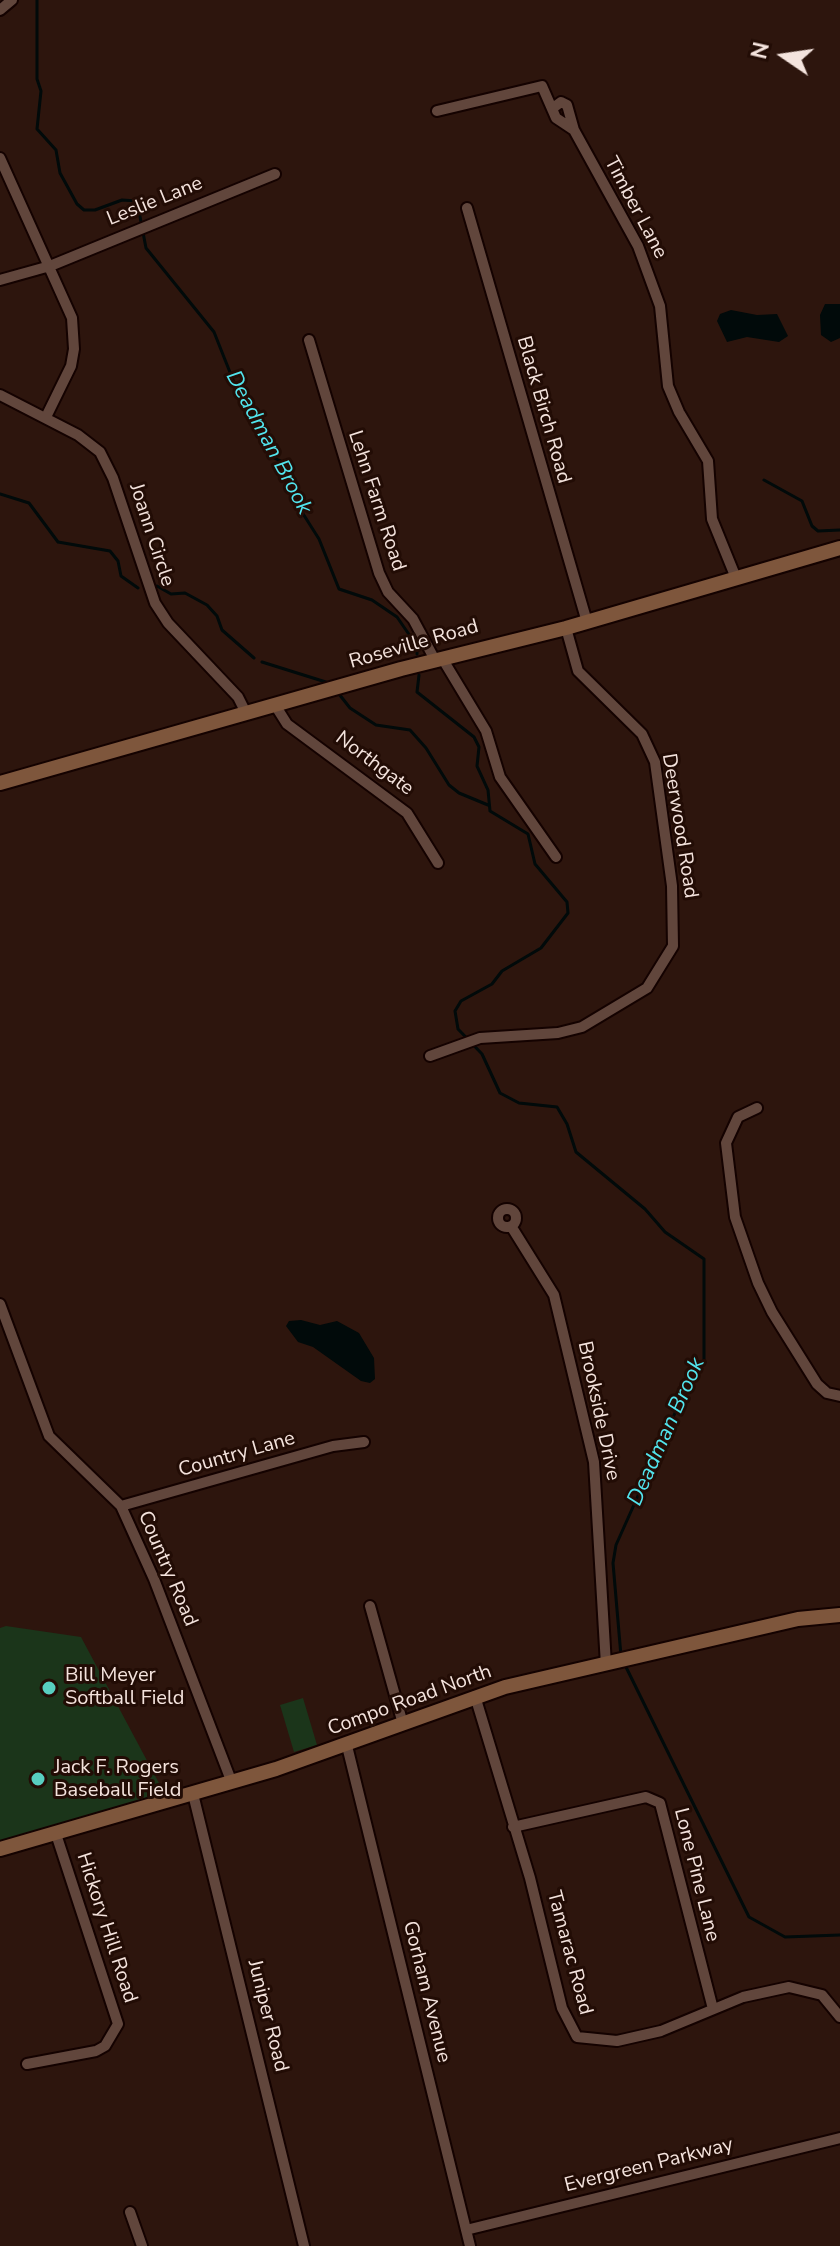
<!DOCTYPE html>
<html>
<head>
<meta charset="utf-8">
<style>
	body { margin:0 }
	#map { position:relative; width:840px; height:2246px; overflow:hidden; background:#2d150d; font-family:"Nunito Sans",sans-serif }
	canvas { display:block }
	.north { position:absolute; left:744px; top:16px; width:80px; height:80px; -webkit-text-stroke:6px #220c05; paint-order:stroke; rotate:283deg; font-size:22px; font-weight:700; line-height:32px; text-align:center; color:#f4e3dd }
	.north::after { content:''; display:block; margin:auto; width:28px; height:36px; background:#f4e3dd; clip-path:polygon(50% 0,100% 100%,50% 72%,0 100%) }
</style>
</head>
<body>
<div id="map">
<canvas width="840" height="2246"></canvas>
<div class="north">N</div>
</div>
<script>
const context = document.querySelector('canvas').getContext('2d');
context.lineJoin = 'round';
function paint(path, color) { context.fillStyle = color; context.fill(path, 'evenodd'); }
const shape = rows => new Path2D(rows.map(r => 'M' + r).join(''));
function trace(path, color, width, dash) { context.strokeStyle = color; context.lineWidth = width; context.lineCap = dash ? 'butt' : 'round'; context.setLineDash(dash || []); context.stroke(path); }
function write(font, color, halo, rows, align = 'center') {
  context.font = font + ' "Nunito Sans",sans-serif'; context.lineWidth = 6; context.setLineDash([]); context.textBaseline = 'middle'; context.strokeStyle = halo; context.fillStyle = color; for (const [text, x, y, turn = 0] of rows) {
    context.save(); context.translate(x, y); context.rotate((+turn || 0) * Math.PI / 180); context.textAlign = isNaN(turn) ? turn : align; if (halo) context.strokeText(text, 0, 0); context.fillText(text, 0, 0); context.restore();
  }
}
const green = shape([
	[6,1626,81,1637,167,1798,0,1845,0,1628],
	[303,1698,317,1745,294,1752,280,1705]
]);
const water = shape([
	[825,304,840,304,840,338,831,342,821,335,820,315],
	[731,310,757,315,777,314,788,336,779,342,747,337,727,342,717,321,720,314],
	[301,1320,320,1325,337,1321,359,1333,374,1358,375,1379,370,1383,361,1381,313,1347,298,1342,286,1326,289,1321]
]);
const stream = shape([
	[37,0,37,79,41,91,37,129,56,150,60,173,77,204,84,210,95,210,122,200,137,201,146,248,214,332,237,390,266,433,274,458,283,462,289,474,300,509,319,539,339,589,372,600,397,617,417,646,417,654],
	[764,480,802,501,812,526,818,531,840,530],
	[0,494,29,503,58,542,110,551,118,561,121,576,138,588],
	[157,586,171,594,185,593,207,605,217,616,222,630,254,658],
	[262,662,329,683],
	[419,675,417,692,474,737,479,747,477,766,488,790,490,811,528,834,535,864,567,902,568,913,541,948,502,971,492,984,461,1001,455,1011,458,1029,482,1054,500,1093,519,1103,557,1107,567,1124,576,1152,645,1209,665,1232,704,1259,704,1360,679,1404,616,1545,613,1563,621,1656],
	[339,694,350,708,376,725,410,730,426,748,449,785,459,793,488,805],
	[624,1663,749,1917,785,1937,840,1935]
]);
const street = shape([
	[0,10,12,0],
	[553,108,561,102,567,105,574,130,638,246,660,306,668,386,679,412,708,461,712,519,736,578],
	[437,111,542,86,556,118,574,130],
	[0,158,72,318,74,349,71,366,46,417],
	[467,208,587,622],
	[0,280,50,266,275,174],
	[309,340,379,573,388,592,413,619,435,660],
	[0,395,78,435,100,452,113,478,155,603,168,623,238,697,246,713],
	[442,658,486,731,500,777,556,857],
	[275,705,287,724,407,813,438,863],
	[430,1056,480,1038,558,1033,582,1027,647,988,673,946,672,886,655,762,642,734,578,671,566,628],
	[757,1108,738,1117,726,1143,735,1217,758,1283,772,1312,817,1384,827,1393,840,1396],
	'498 1218a9 9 0 1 1 18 0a9 9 0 1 1-18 0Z',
	[511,1226,554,1295,594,1462,606,1665],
	[0,1304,49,1436,121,1506,154,1579,232,1783],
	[121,1506,333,1446,364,1442],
	[370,1606,403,1724],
	[475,1696,530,1878,562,2008,577,2037,617,2041,661,2031,743,1997,789,1987,822,1995,840,2017],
	[347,1746,470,2246],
	[193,1794,304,2246],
	[513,1827,646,1797,660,1803,713,2009],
	[27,2064,96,2051,105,2046,118,2024,56,1834],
	[130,2212,142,2246],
	[466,2230,840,2138]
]);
const secondary = shape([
	[0,783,401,669,566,628,840,548],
	[0,1849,276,1769,505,1687,798,1619,840,1615]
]);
const markers = [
	[49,1688,8,"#58cec0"],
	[38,1779,8,"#58cec0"]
];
const streetNames = [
	["Leslie Lane",155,202,-22],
	["Timber Lane",635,208,62],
	["Black Birch Road",543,410,74],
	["Lehn Farm Road",376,501,72],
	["Joann Circle",151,535,72],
	["Roseville Road",414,645,-16],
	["Northgate",374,764,37],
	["Deerwood Road",679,826,81],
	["Brookside Drive",598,1411,78],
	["Country Lane",237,1455,-16],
	["Country Road",167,1569,67],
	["Compo Road North",410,1701,-20],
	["Lone Pine Lane",696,1875,76],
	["Hickory Hill Road",106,1928,72],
	["Tamarac Road",569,1953,75],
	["Gorham Avenue",426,1992,76],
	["Juniper Road",267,2016,76],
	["Evergreen Parkway",649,2166,-14]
];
const poiNames = [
	["Bill Meyer",65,1676],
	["Softball Field",65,1699],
	["Jack F. Rogers",54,1768],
	["Baseball Field",54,1791]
];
const waterNames = [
	["Deadman Brook",268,443,62],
	["Deadman Brook",667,1432,-66]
];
paint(green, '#1b351a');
paint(water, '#010a0a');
trace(stream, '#010a0a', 3);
trace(street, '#140200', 14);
trace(secondary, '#140200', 18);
trace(street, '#61463c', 10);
trace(secondary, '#7e563c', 14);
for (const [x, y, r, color] of markers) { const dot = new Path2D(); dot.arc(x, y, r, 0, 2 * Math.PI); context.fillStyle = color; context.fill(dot); trace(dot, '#220c05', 3); }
write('20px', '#f4e3dd', '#220c05', streetNames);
write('20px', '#f4e3dd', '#220c05', poiNames, 'left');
write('italic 22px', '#52e4ed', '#220c05', waterNames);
</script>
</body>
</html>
